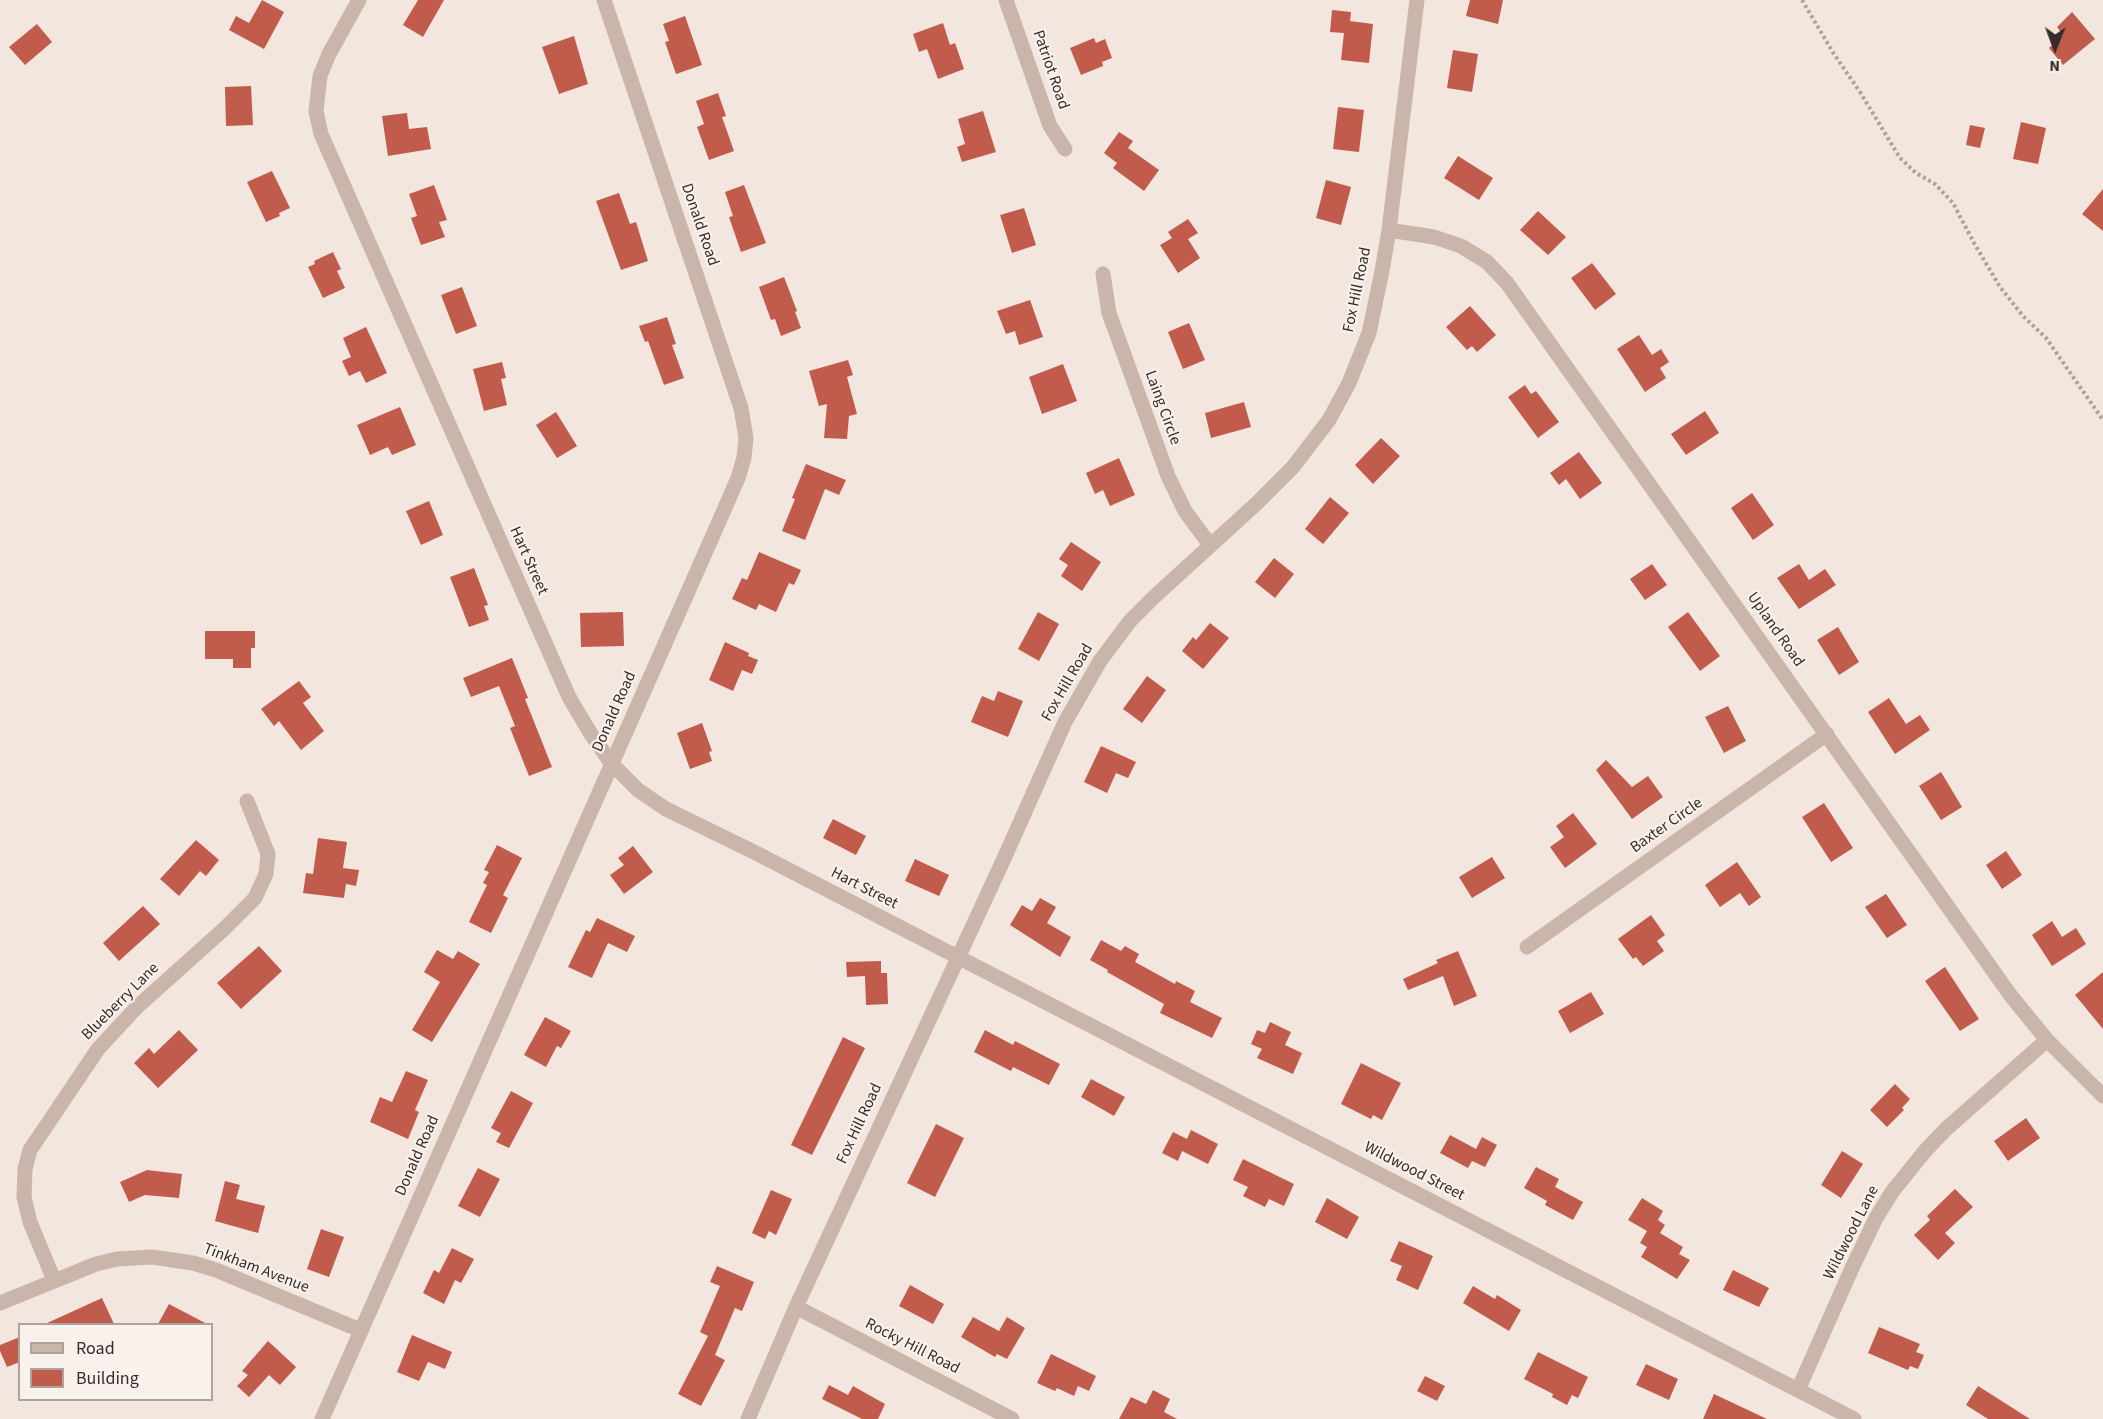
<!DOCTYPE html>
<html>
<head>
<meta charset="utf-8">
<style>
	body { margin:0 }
	#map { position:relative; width:2103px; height:1419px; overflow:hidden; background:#f2e6df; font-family:"Source Sans 3",sans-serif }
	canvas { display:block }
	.legend { position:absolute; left:18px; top:1323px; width:195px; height:78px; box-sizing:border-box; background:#f9f1eb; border:2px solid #aca29e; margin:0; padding:8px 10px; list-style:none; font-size:18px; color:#382c2a }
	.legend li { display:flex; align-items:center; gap:12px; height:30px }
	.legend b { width:30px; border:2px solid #aca29e }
	.north { position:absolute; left:2025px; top:18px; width:60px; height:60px; -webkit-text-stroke:4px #f9f1eb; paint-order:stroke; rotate:181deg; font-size:16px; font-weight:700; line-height:24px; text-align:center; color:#382c2a }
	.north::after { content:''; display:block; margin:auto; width:21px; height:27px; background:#382c2a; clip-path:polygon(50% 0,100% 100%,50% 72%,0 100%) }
</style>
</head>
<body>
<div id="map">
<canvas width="2103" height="1419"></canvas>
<ul class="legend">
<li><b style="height:8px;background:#cab5ab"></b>Road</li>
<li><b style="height:16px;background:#c15c4d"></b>Building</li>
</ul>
<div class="north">N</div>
</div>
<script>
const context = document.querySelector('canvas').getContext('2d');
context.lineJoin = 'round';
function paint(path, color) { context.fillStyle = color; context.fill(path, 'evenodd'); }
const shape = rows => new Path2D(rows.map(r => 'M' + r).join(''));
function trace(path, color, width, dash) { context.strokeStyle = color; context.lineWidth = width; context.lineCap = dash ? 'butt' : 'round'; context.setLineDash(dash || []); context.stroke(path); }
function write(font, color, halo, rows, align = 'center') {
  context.font = font + ' "Source Sans 3",sans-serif'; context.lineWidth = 4.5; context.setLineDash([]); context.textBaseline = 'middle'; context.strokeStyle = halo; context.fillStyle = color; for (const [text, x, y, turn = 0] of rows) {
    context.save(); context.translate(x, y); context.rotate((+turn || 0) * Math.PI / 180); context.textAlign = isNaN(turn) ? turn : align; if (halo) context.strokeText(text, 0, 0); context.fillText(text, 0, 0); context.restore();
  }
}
const building = shape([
	[262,0,284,12,264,49,229,30,236,16,249,23],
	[418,0,444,0,423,37,403,25],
	[1470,0,1503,0,1498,24,1466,16],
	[1332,10,1351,12,1350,21,1373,24,1369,63,1341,60,1344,33,1330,32],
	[2072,12,2095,39,2063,65,2049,48,2063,35,2057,27],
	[685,16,702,65,676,74,665,42,669,41,663,24],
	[943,23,950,45,955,43,964,69,938,79,927,49,919,52,913,34],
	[37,24,52,42,25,65,9,47],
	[574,36,588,84,559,94,542,47],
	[1094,38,1096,43,1105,39,1112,58,1102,62,1103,66,1081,75,1070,48],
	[1453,50,1478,54,1472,92,1447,88],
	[251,86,253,125,226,126,225,87],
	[718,93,726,116,722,117,734,151,709,160,697,127,704,124,696,101],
	[1338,107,1364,110,1359,152,1333,149],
	[983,111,996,152,962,162,957,147,965,144,958,119],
	[407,113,409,129,427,127,431,149,388,156,382,116],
	[2021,122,2046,128,2038,164,2013,159],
	[1970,125,1985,128,1980,148,1966,145],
	[1119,132,1133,141,1128,148,1159,170,1144,191,1113,168,1117,163,1104,153],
	[1458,156,1493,178,1479,200,1444,178],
	[272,171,290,208,279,213,280,216,266,222,247,182],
	[1326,180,1351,187,1341,225,1316,218],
	[434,185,447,220,439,222,445,237,421,245,411,218,417,216,409,194],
	[744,185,766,243,741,252,729,217,733,216,725,192],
	[2103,189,2103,231,2082,214],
	[619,193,630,224,636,222,648,261,621,270,596,201],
	[1024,208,1036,245,1012,253,1000,215],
	[1538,211,1566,237,1548,255,1520,230],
	[1188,219,1198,233,1188,239,1200,258,1178,273,1160,245,1172,238,1168,232],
	[333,252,341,269,337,271,345,288,323,298,308,267,315,264,314,261],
	[1592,263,1616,294,1595,310,1571,278],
	[784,277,797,311,795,312,801,328,781,336,775,319,771,320,759,287],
	[462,287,477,326,456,334,441,295],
	[1030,300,1043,337,1019,345,1015,331,1006,334,997,311],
	[1470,306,1496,335,1477,352,1472,346,1467,350,1446,327],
	[667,317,676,344,672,345,684,378,664,385,648,341,645,342,639,326],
	[1189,323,1205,360,1183,369,1168,332],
	[366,327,387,373,366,383,360,371,349,376,342,361,351,357,343,338],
	[1639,335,1652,355,1661,349,1669,362,1660,368,1666,378,1645,392,1617,349],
	[848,360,853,375,847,377,857,414,849,416,847,439,824,438,827,404,819,406,809,371],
	[502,362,506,378,501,379,507,405,484,411,473,369],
	[1063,364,1077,401,1042,414,1029,377],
	[1525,385,1531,394,1536,391,1559,422,1538,438,1508,397],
	[1244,402,1251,427,1211,438,1205,413],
	[400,407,416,445,392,455,388,447,370,455,357,425],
	[1705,411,1719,433,1686,455,1671,434],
	[556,412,577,446,557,458,536,425],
	[1381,438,1400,456,1373,484,1355,465],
	[1579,452,1602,483,1580,499,1566,479,1559,485,1550,473],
	[1119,458,1135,495,1110,506,1103,490,1095,494,1086,473],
	[806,464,846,480,839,495,825,489,805,540,782,531,795,499,792,498],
	[1752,493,1774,525,1753,540,1731,508],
	[1330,497,1349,513,1323,544,1305,529],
	[429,501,443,535,421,545,406,511],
	[1071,542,1101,562,1082,591,1061,576,1068,565,1059,559],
	[759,552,801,570,794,585,789,583,776,612,759,604,756,610,732,599,742,578,747,580],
	[1274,558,1294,574,1275,598,1255,582],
	[1652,564,1667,585,1645,600,1630,579],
	[1799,564,1809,580,1825,569,1836,585,1799,609,1777,578],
	[474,568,488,605,484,606,489,620,469,627,450,577],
	[623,612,624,646,581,647,580,613],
	[1038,612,1059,624,1039,661,1018,649],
	[1688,612,1720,656,1700,671,1668,627],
	[1210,623,1229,638,1203,669,1182,651,1193,637,1196,640],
	[1838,627,1859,662,1839,675,1817,640],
	[205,631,255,631,255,648,251,648,251,668,233,668,233,659,205,659],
	[725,642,749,653,748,656,758,660,752,674,742,670,733,691,709,680],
	[512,658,528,698,525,699,552,767,529,776,510,728,515,726,499,686,471,697,463,678],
	[1147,676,1166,690,1142,723,1123,709],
	[299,681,311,697,303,703,324,731,301,750,279,721,274,726,261,709],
	[998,691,1023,701,1008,737,971,722,982,696,994,701],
	[1889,698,1906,724,1920,715,1930,730,1895,754,1868,712],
	[1728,706,1746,741,1724,753,1705,717],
	[702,723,712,751,709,752,712,761,690,769,677,733],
	[1101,746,1136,762,1128,778,1116,773,1107,793,1084,782],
	[1606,760,1632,787,1648,776,1663,797,1632,819,1596,770],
	[1941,772,1962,807,1941,820,1919,786],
	[1824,803,1853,848,1831,862,1802,817],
	[1573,813,1597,844,1565,868,1550,847,1564,837,1556,826],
	[833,819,866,836,856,855,823,838],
	[318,838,347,842,343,868,359,870,356,886,346,884,344,898,303,893,306,873,313,874],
	[196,840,219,860,206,876,200,871,179,896,160,879],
	[497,845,522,858,503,895,508,898,491,933,469,922,487,885,483,883,489,872,484,870],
	[633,846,653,872,624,894,610,875,624,865,618,858],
	[2006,851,2022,875,2002,889,1986,865],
	[1492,857,1505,878,1472,898,1459,877],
	[915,859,949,875,939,896,905,881],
	[1737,862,1761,897,1749,906,1740,893,1720,907,1705,885],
	[1886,894,1907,925,1887,938,1865,907],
	[1040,898,1056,907,1047,923,1071,937,1060,957,1010,925,1022,905,1032,911],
	[143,906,160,924,119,961,103,943],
	[1651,915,1665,935,1657,941,1664,951,1643,966,1636,957,1633,959,1618,939],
	[597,918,635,936,627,952,608,943,592,978,568,967,586,930,590,932],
	[2052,921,2062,937,2076,928,2086,944,2052,966,2032,935],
	[1101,940,1121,951,1125,946,1139,954,1135,962,1175,984,1176,981,1195,991,1190,1002,1222,1018,1212,1038,1160,1013,1164,1004,1107,972,1108,970,1090,960],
	[259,946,282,971,241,1009,217,983],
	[437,950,453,959,458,951,480,964,432,1042,412,1030,440,982,424,972],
	[1458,951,1477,996,1454,1006,1443,976,1408,990,1403,979,1438,963,1436,960],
	[881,961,881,973,887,973,888,1004,866,1005,865,976,847,977,846,962],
	[1945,967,1979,1019,1960,1031,1925,981],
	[2103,972,2103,1029,2075,995],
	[1591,992,1604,1014,1570,1033,1558,1011],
	[545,1017,571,1031,561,1048,557,1046,546,1067,524,1055],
	[1270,1022,1291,1032,1285,1045,1302,1053,1293,1074,1257,1058,1262,1049,1251,1044,1257,1030,1265,1033],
	[179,1030,198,1050,158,1088,134,1063,149,1048,154,1054],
	[985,1030,1013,1045,1015,1041,1060,1064,1049,1085,1013,1067,1011,1071,974,1052],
	[843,1037,865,1048,812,1155,791,1145],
	[1361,1063,1401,1083,1382,1120,1373,1115,1371,1119,1341,1104],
	[406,1071,428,1080,415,1110,419,1112,408,1139,370,1122,380,1097,392,1102],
	[1091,1079,1125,1097,1114,1116,1081,1097],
	[1895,1084,1910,1099,1902,1108,1904,1110,1887,1127,1870,1110],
	[511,1091,533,1103,509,1148,496,1142,501,1133,491,1128],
	[2026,1118,2040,1138,2008,1161,1994,1141],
	[936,1124,964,1138,935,1197,907,1183],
	[1191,1130,1218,1144,1208,1164,1182,1151,1178,1161,1162,1153,1173,1132,1187,1139],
	[1450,1135,1476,1149,1482,1137,1497,1145,1485,1167,1472,1161,1468,1168,1440,1153],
	[1842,1151,1863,1164,1841,1198,1821,1185],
	[1243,1159,1294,1184,1284,1206,1269,1199,1265,1207,1243,1196,1248,1187,1233,1180],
	[1536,1167,1559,1179,1555,1187,1583,1202,1573,1220,1545,1205,1547,1201,1524,1188],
	[478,1168,500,1179,480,1217,458,1206],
	[147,1170,182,1174,179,1198,145,1195,129,1202,120,1182],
	[225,1181,240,1185,236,1199,265,1206,258,1233,215,1221],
	[1955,1189,1973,1207,1945,1233,1955,1243,1938,1260,1914,1235,1930,1220,1927,1216],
	[771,1190,792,1199,776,1235,769,1231,765,1239,752,1233],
	[1327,1198,1359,1217,1347,1239,1315,1222],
	[1642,1198,1663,1211,1658,1220,1665,1225,1660,1233,1683,1247,1679,1254,1690,1260,1677,1279,1641,1257,1647,1247,1640,1243,1647,1231,1628,1220],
	[321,1229,344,1237,329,1277,307,1269],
	[1399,1241,1433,1256,1418,1290,1396,1280,1402,1266,1390,1261],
	[452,1248,474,1259,461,1283,455,1280,444,1304,423,1293,434,1270,439,1273],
	[717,1266,754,1282,742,1311,735,1308,715,1355,725,1360,701,1406,678,1394,708,1336,700,1332,720,1286,710,1282],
	[1733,1270,1769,1288,1759,1307,1723,1290],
	[910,1285,944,1304,933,1324,899,1306],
	[1473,1286,1495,1299,1497,1295,1521,1310,1509,1331,1463,1303],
	[102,1298,114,1324,45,1324],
	[169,1304,207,1324,158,1324],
	[973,1317,999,1331,1007,1317,1025,1328,1007,1359,997,1354,995,1357,961,1337],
	[1879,1327,1920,1344,1916,1352,1924,1355,1918,1369,1910,1366,1908,1370,1868,1353],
	[412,1335,452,1352,445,1369,428,1362,419,1381,397,1372],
	[20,1337,20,1362,7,1367,0,1351,0,1345],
	[268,1341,296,1367,280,1385,269,1375,249,1397,237,1386,248,1375,242,1371],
	[1538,1352,1588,1377,1578,1398,1572,1395,1567,1405,1552,1397,1553,1394,1524,1379],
	[1051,1354,1096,1376,1089,1391,1078,1386,1074,1396,1057,1388,1055,1391,1037,1383],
	[1646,1364,1678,1379,1669,1400,1636,1385],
	[1425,1376,1445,1386,1437,1401,1417,1391],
	[829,1385,848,1395,853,1386,885,1404,878,1419,862,1419,822,1399],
	[1978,1386,2030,1419,1988,1419,1966,1405],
	[1153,1390,1170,1399,1164,1412,1177,1419,1119,1419,1131,1397,1146,1404],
	[1714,1394,1767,1419,1703,1419]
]);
const path = shape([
	[1802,0,1834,54,1860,92,1900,158,1916,173,1935,184,1953,203,1974,243,2000,287,2023,316,2046,338,2103,420]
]);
const minor = shape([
	[359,0,329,54,320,76,316,111,321,134,569,697,589,731,611,763,638,790,666,809,754,852,1854,1419],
	[1006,0,1050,126,1065,149],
	[1389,230,1434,237,1461,246,1487,262,1507,283,2011,996,2047,1040,2103,1096],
	[1103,274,1109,313,1168,476,1185,511,1210,545],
	[1527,947,1827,734],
	[54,1280,30,1222,24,1197,25,1169,30,1150,98,1049,137,1007,224,929,255,898,266,874,268,854,247,801],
	[0,1303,96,1264,117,1259,152,1257,193,1263,216,1270,360,1330],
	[796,1307,1012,1419],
	[1798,1390,1852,1268,1876,1218,1892,1192,1925,1151,1946,1129,2047,1040],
	[322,1419,721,517,738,478,744,458,746,438,741,408,604,0],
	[748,1419,796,1307,1002,863,1065,722,1100,661,1130,621,1154,597,1256,504,1293,467,1329,420,1349,383,1369,333,1382,271,1389,230,1417,0]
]);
const streetNames = [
	["Patriot Road",1050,70,71],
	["Donald Road",699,225,71],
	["Fox Hill Road",1358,290,-78],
	["Laing Circle",1162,408,70],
	["Hart Street",528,561,66],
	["Upland Road",1775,630,55],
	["Fox Hill Road",1068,683,-60],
	["Donald Road",615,712,-66],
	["Baxter Circle",1667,826,-35],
	["Hart Street",864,889,27],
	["Blueberry Lane",121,1002,-45],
	["Fox Hill Road",860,1124,-65],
	["Donald Road",418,1156,-66],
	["Wildwood Street",1414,1172,27],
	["Wildwood Lane",1852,1233,-63],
	["Tinkham Avenue",256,1269,21],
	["Rocky Hill Road",912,1347,27]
];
paint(building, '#c15c4d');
trace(path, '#b59f95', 4, [3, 3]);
trace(minor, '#cab5ab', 15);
write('16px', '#382c2a', '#f9f1eb', streetNames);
</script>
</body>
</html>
